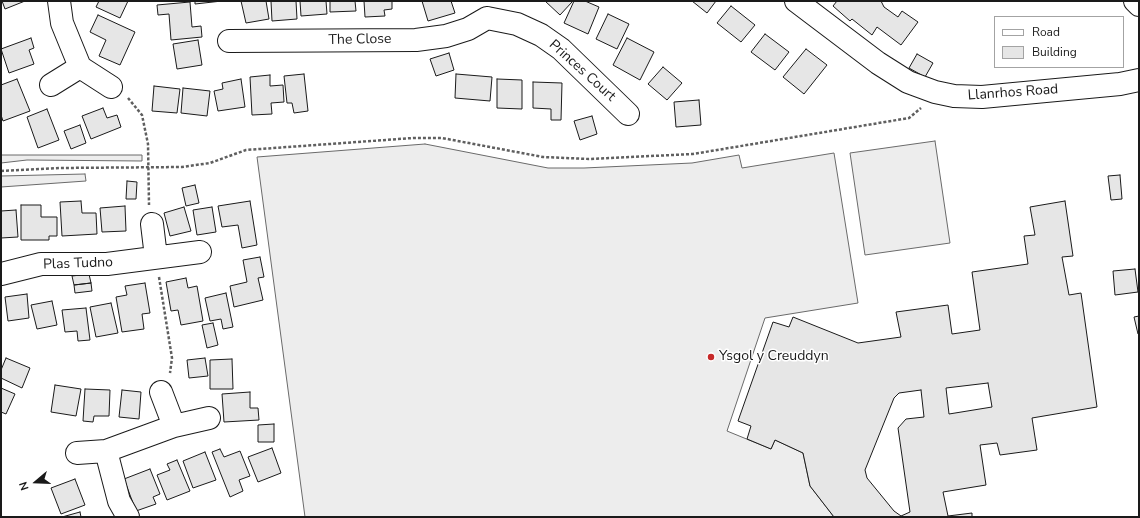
<!DOCTYPE html>
<html>
<head>
<meta charset="utf-8">
<style>
	body { margin:0 }
	#map { position:relative; width:1140px; height:518px; overflow:hidden; background:#fff; font-family:"Nunito Sans",sans-serif }
	canvas { display:block }
	.frame { position:absolute; inset:0; border:2px solid #1a1a1a; pointer-events:none }
	.legend { position:absolute; left:994px; top:16px; width:130px; height:52px; box-sizing:border-box; background:#fff; border:1px solid #a3a3a3; margin:0; padding:5px 7px; list-style:none; font-size:12px; color:#1a1a1a }
	.legend li { display:flex; align-items:center; gap:8px; height:20px }
	.legend b { width:20px; border:1px solid #a3a3a3 }
	.north { position:absolute; left:16px; top:462px; width:40px; height:40px; -webkit-text-stroke:3px #fff; paint-order:stroke; rotate:251deg; font-size:11px; font-weight:700; line-height:16px; text-align:center; color:#1a1a1a }
	.north::after { content:''; display:block; margin:auto; width:14px; height:18px; background:#1a1a1a; clip-path:polygon(50% 0,100% 100%,50% 72%,0 100%) }
</style>
</head>
<body>
<div id="map">
<canvas width="1140" height="518"></canvas>
<div class="frame"></div>
<ul class="legend">
<li><b style="height:5px;background:#fff"></b>Road</li>
<li><b style="height:11px;background:#e6e6e6"></b>Building</li>
</ul>
<div class="north">N</div>
</div>
<script>
const context = document.querySelector('canvas').getContext('2d');
context.lineJoin = 'round';
function paint(path, color) { context.fillStyle = color; context.fill(path, 'evenodd'); }
const shape = rows => new Path2D(rows.map(r => 'M' + r).join(''));
function trace(path, color, width, dash) { context.strokeStyle = color; context.lineWidth = width; context.lineCap = dash ? 'butt' : 'round'; context.setLineDash(dash || []); context.stroke(path); }
function write(font, color, halo, rows, align = 'center') {
  context.font = font + ' "Nunito Sans",sans-serif'; context.lineWidth = 3; context.setLineDash([]); context.textBaseline = 'middle'; context.strokeStyle = halo; context.fillStyle = color; for (const [text, x, y, turn = 0] of rows) {
    context.save(); context.translate(x, y); context.rotate((+turn || 0) * Math.PI / 180); context.textAlign = isNaN(turn) ? turn : align; if (halo) context.strokeText(text, 0, 0); context.fillText(text, 0, 0); context.restore();
  }
}
const built = shape([
	[935,141,950,243,865,255,850,153,935,141],
	[425,144,548,168,584,168,692,163,739,155,742,168,834,153,858,303,765,318,727,431,771,449,775,440,803,453,810,486,834,517,305,517,257,157,425,144],
	[1,155,142,155,142,161,27,160,1,163,1,155],
	[85,174,86,181,1,187,1,176,85,174]
]);
const building = shape([
	[2,1,25,1,5,9,2,1],
	[99,1,128,1,120,18,96,7,99,1],
	[195,1,222,1,195,4,195,1],
	[241,1,266,1,269,19,246,23,241,1],
	[271,1,296,1,297,19,272,21,271,1],
	[300,1,326,1,327,14,301,16,300,1],
	[330,1,355,1,356,11,330,12,330,1],
	[364,1,392,1,392,9,384,10,385,16,365,17,364,1],
	[422,1,451,1,455,13,428,21,422,1],
	[545,1,571,1,572,2,560,15,545,1],
	[574,1,585,1,599,7,588,34,564,23,574,1],
	[692,1,716,1,707,13,692,1],
	[837,1,881,1,884,7,898,17,902,11,918,22,901,45,877,27,872,35,852,19,850,21,833,6,837,1],
	[190,2,192,27,201,26,202,37,171,40,169,14,158,15,157,5,190,2],
	[731,6,755,25,741,42,717,23,731,6],
	[608,14,629,24,617,49,596,39,608,14],
	[98,15,135,32,120,65,99,56,106,40,90,32,98,15],
	[765,34,789,52,775,70,751,52,765,34],
	[31,38,34,48,29,50,34,64,9,73,1,49,31,38],
	[627,38,654,52,640,80,613,65,627,38],
	[198,40,202,65,177,69,173,44,198,40],
	[806,49,827,65,804,94,783,77,806,49],
	[449,53,454,70,436,76,430,59,449,53],
	[917,54,933,63,925,77,909,68,917,54],
	[663,67,682,83,667,100,648,84,663,67],
	[304,74,308,111,294,113,292,103,287,103,284,76,304,74],
	[456,74,492,77,490,101,455,98,456,74],
	[270,75,270,86,283,85,284,102,271,103,272,114,252,115,250,77,270,75],
	[17,79,30,111,3,121,1,115,1,85,17,79],
	[241,79,245,107,218,111,214,91,223,89,222,83,241,79],
	[497,79,522,80,522,109,497,108,497,79],
	[533,82,562,83,561,120,551,120,551,109,533,108,533,82],
	[154,86,180,89,177,113,152,111,154,86],
	[183,88,210,91,207,116,181,113,183,88],
	[699,100,701,125,676,127,674,102,699,100],
	[103,108,107,118,117,115,121,127,91,139,82,116,103,108],
	[47,109,59,140,38,148,27,117,47,109],
	[592,116,597,134,580,140,574,121,592,116],
	[80,125,86,143,71,149,64,131,80,125],
	[1120,175,1122,199,1111,200,1108,176,1120,175],
	[127,181,137,182,136,199,126,199,127,181],
	[195,185,199,203,186,206,182,188,195,185],
	[81,201,82,213,96,213,97,234,62,236,60,202,81,201],
	[250,201,257,245,242,248,238,225,222,227,218,206,250,201],
	[1065,201,1073,256,1062,257,1069,295,1081,293,1097,407,1032,418,1037,450,1000,455,997,443,980,445,986,485,943,492,948,516,972,513,972,517,834,517,810,486,803,453,775,440,771,449,747,439,751,426,738,421,773,322,789,327,793,317,858,343,901,337,896,312,948,305,952,334,980,330,972,272,1028,264,1024,236,1035,235,1030,207,1065,201],
	[988,383,992,407,949,414,946,388,988,383],
	[921,390,924,417,906,419,898,428,910,512,901,516,894,511,867,478,865,470,894,398,899,393,921,390],
	[21,205,41,205,41,217,57,217,57,236,49,236,49,240,21,240,21,205],
	[125,206,126,231,102,232,100,208,125,206],
	[184,207,191,231,170,236,164,213,184,207],
	[212,207,216,232,197,235,193,210,212,207],
	[16,210,18,237,1,238,1,211,16,210],
	[260,257,264,277,258,278,263,300,234,307,230,286,247,282,243,260,260,257],
	[1135,269,1138,292,1115,295,1113,271,1135,269],
	[89,274,91,283,74,285,72,276,89,274],
	[186,278,188,288,197,286,203,321,181,325,178,310,171,311,166,282,186,278],
	[91,283,92,291,75,293,74,285,91,283],
	[145,283,150,313,142,314,144,329,122,332,116,297,127,295,125,286,145,283],
	[226,293,233,327,223,329,221,319,210,321,205,298,226,293],
	[27,294,29,318,8,321,5,297,27,294],
	[52,301,57,325,37,329,31,305,52,301],
	[111,303,118,333,96,337,90,307,111,303],
	[86,308,90,340,78,341,77,331,65,332,62,310,86,308],
	[1139,316,1139,334,1138,334,1134,317,1139,316],
	[213,323,218,345,207,348,202,325,213,323],
	[6,358,30,368,22,388,1,378,1,370,6,358],
	[205,358,208,376,189,378,187,360,205,358],
	[232,359,233,389,210,389,210,360,232,359],
	[55,385,81,389,76,416,51,412,55,385],
	[1,388,15,394,6,414,1,412,1,388],
	[85,389,110,390,109,416,94,416,93,422,83,421,85,389],
	[122,390,141,392,139,419,119,417,122,390],
	[250,392,250,408,258,408,259,420,224,422,222,394,250,392],
	[274,424,274,442,258,442,258,425,274,424],
	[272,448,281,473,258,482,248,457,272,448],
	[220,449,224,457,240,451,250,476,239,480,243,491,230,497,212,452,220,449],
	[205,452,216,480,193,488,183,461,205,452],
	[177,460,190,491,167,500,157,475,170,470,167,464,177,460],
	[150,469,160,494,153,497,156,504,136,511,124,479,150,469],
	[75,479,85,505,61,514,51,488,75,479],
	[80,512,81,517,62,517,80,512]
]);
const path = shape([
	[128,98,142,115,148,144,149,205],
	[1,171,60,168,182,167,210,163,246,150,413,138,442,138,543,157,589,159,693,154,909,118,921,108],
	[159,277,172,358,170,373]
]);
const minor = shape([
	[59,1,62,23,80,67,111,87],
	[796,1,878,63,908,82,935,92,954,96,982,97,1120,84,1139,80],
	[1135,1,1139,5],
	[487,18,517,24,541,35,561,49,628,114],
	[229,41,416,40,446,36,468,29,487,18],
	[51,85,80,67],
	[152,224,156,257],
	[1,274,41,264,107,264,200,252],
	[161,392,174,426],
	[106,451,174,426,209,418],
	[77,453,106,451,119,501,128,517]
]);
const markers = [
	[711,357,4,"#c62828"]
];
const streetNames = [
	["The Close",360,40,-1],
	["Princes Court",582,71,42],
	["Llanrhos Road",1013,93,-4],
	["Plas Tudno",78,264,-2]
];
const poiNames = [
	["Ysgol y Creuddyn",719,357]
];
paint(built, '#ededed');
trace(built, '#6a6a6a', 1);
paint(building, '#e6e6e6');
trace(building, '#1a1a1a', 1);
trace(minor, '#1a1a1a', 24);
trace(path, '#5f5f5f', 2.5, [3, 2]);
trace(minor, '#fff', 22);
for (const [x, y, r, color] of markers) { const dot = new Path2D(); dot.arc(x, y, r, 0, 2 * Math.PI); context.fillStyle = color; context.fill(dot); trace(dot, '#fff', 1.5); }
write('14px', '#1a1a1a', '#fff', streetNames);
write('14px', '#1a1a1a', '#fff', poiNames, 'left');
</script>
</body>
</html>
